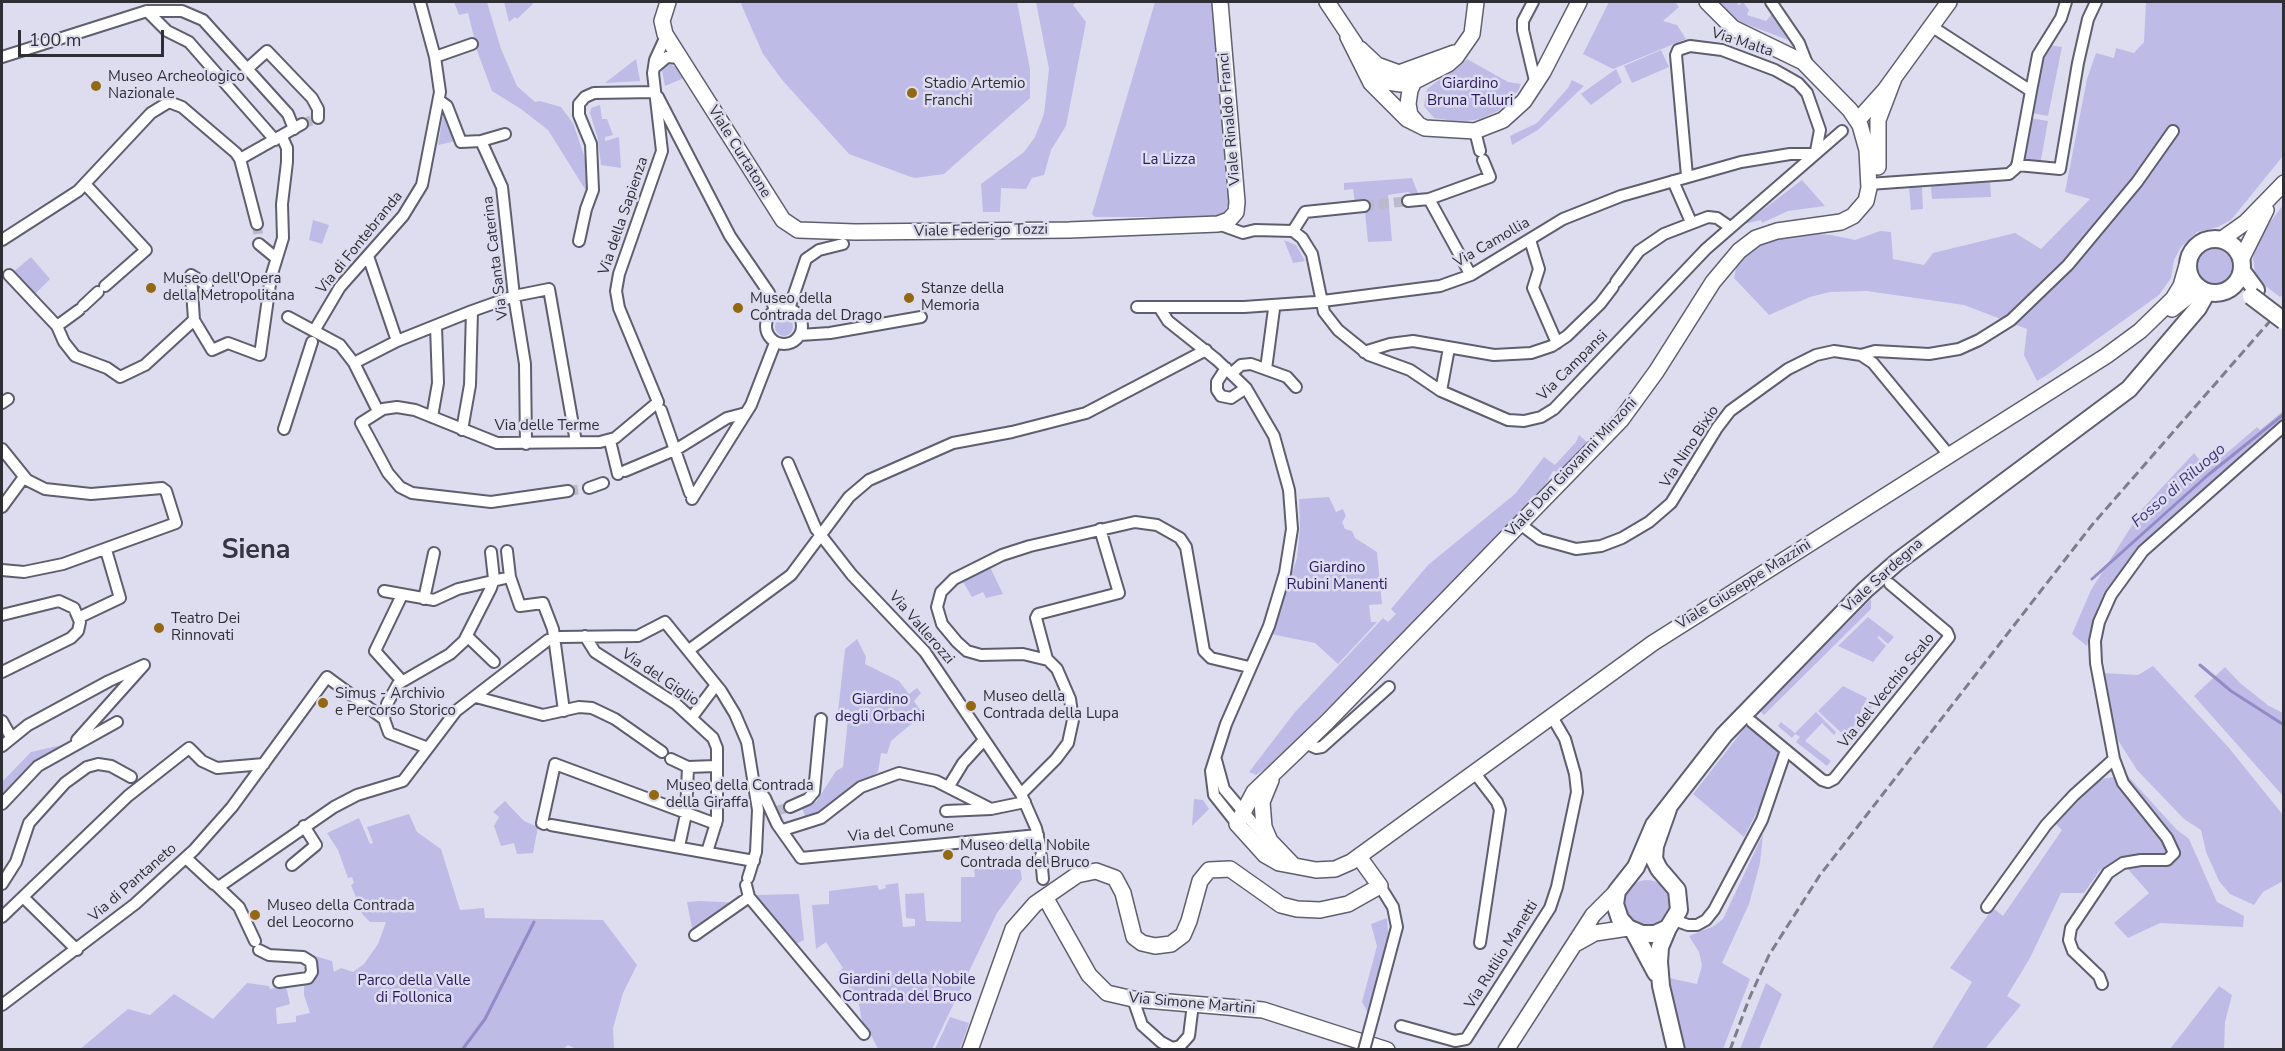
<!DOCTYPE html>
<html>
<head>
<meta charset="utf-8">
<style>
	body { margin:0 }
	#map { position:relative; width:2285px; height:1051px; overflow:hidden; background:#deddf0; font-family:"Nunito Sans",sans-serif }
	canvas { display:block }
	.frame { position:absolute; inset:0; border:3px solid #2f2e35; pointer-events:none }
	.scale { position:absolute; left:18px; top:30px; width:146px; height:27px; box-sizing:border-box; border:3px solid #2f2e35; border-top:0; padding-left:8px; font-size:18px; line-height:21px; white-space:nowrap; color:#2f2e35; -webkit-text-stroke:4px #deddf0; paint-order:stroke }
</style>
</head>
<body>
<div id="map">
<canvas width="2285" height="1051"></canvas>
<div class="frame"></div>
<div class="scale">100 m</div>
</div>
<script>
const context = document.querySelector('canvas').getContext('2d');
context.lineJoin = 'round';
function paint(path, color) { context.fillStyle = color; context.fill(path, 'evenodd'); }
const shape = rows => new Path2D(rows.map(r => 'M' + r).join(''));
function trace(path, color, width, dash) { context.strokeStyle = color; context.lineWidth = width; context.lineCap = dash ? 'butt' : 'round'; context.setLineDash(dash || []); context.stroke(path); }
function write(font, color, halo, rows, align = 'center') {
  context.font = font + ' "Nunito Sans",sans-serif'; context.lineWidth = 5; context.setLineDash([]); context.textBaseline = 'middle'; context.strokeStyle = halo; context.fillStyle = color; for (const [text, x, y, turn = 0] of rows) {
    context.save(); context.translate(x, y); context.rotate((+turn || 0) * Math.PI / 180); context.textAlign = isNaN(turn) ? turn : align; if (halo) context.strokeText(text, 0, 0); context.fillText(text, 0, 0); context.restore();
  }
}
const green = shape([
	[454,2,487,2,501,49,517,86,535,102,540,101,561,107,573,123,586,161,590,197,548,130,521,109,492,91,472,37,474,37,468,13,459,15],
	[504,2,531,2,533,4,517,19,515,17,509,22],
	[743,2,1017,2,1030,69,1030,98,944,174,915,178,908,176,849,154,783,81,763,54,741,4],
	[1036,2,1077,2,1073,5,1086,22,1066,126,1051,150,1044,175,1032,178,1026,189,1001,188,1000,212,983,212,981,184,1024,152,1035,137,1044,114,1049,69],
	[1155,2,1214,2,1230,200,1224,213,1214,217,1095,217,1092,214],
	[1609,2,1675,2,1679,7,1663,21,1677,25,1686,39,1613,69,1583,54],
	[1720,2,1736,2,1739,5,1743,2,1749,10,1747,15,1766,21,1772,14,1788,40,1743,23,1730,15],
	[2146,2,2283,2,2283,156,2231,220,2218,227,2197,232,2181,247,2174,260,2171,278,2159,295,2047,375,2037,381,2024,355,2027,329,1964,305,1867,291,1830,292,1810,297,1769,315,1734,278,1737,264,1757,246,1776,238,1801,233,1831,235,1855,240,1880,231,1891,232,1893,259,1924,265,1933,253,2015,233,2041,249,2090,199,2065,192,2087,79,2096,53,2114,58,2116,48,2134,53,2144,42],
	[2049,45,2062,47,2048,116,2031,113,2040,58],
	[1661,50,1669,67,1632,83,1624,66],
	[636,59,640,81,605,83],
	[1467,59,1508,82,1521,84,1518,91,1498,111,1480,119,1460,122,1434,118,1424,106,1427,89],
	[668,64,677,67,684,78,665,86,662,71],
	[1616,69,1622,82,1591,105,1581,94],
	[1572,80,1584,86,1538,130,1512,145,1510,136,1537,123,1568,88],
	[600,105,602,119,607,119,613,135,605,137,605,141,619,137,621,168,601,165,598,139,590,113,591,108],
	[445,114,456,141,438,145,443,115],
	[2030,118,2048,121,2040,165,2023,163],
	[1412,178,1419,196,1408,192,1388,195,1392,241,1368,242,1364,203,1355,203,1353,189,1344,190,1344,183],
	[1802,180,1825,206,1788,211,1762,223,1761,220,1744,224],
	[1990,181,1991,197,1932,199,1931,186],
	[1922,186,1923,209,1911,210,1909,187],
	[2283,205,2284,294,2280,297,2259,281,2255,274,2253,258,2260,236],
	[313,220,329,225,322,244,309,240],
	[1284,240,1296,245,1305,261,1293,263],
	'2193 265a21 21 0 1 1 42 0a21 21 0 1 1-42 0Z',
	[31,257,50,279,34,295,12,273],
	'775 327a9 9 0 1 1 18 0a9 9 0 1 1-18 0Z',
	[2283,411,2283,420,2134,552,2098,606,2087,646,2072,634,2091,590,2143,508,2194,453,2207,470,2257,427,2260,430],
	[1579,435,1587,442,1583,447,1558,472,1553,471,1545,486,1433,603,1272,764,1256,775,1249,772,1295,712,1383,618,1388,622,1396,614,1391,609,1428,565,1515,494,1544,457,1555,465,1576,442],
	[1329,497,1336,512,1343,509,1346,516,1342,522,1345,529,1352,531,1355,538,1377,552,1382,604,1369,605,1371,622,1377,622,1338,664,1315,643,1271,634,1297,558,1300,528,1299,499],
	[990,567,1003,594,986,598,983,592,972,597,962,580],
	[1871,599,1871,609,1764,715,1760,711],
	[1868,617,1894,637,1888,644,1879,636,1877,637,1886,646,1873,662,1838,646],
	[857,639,866,657,865,664,899,681,909,694,917,688,921,693,914,701,923,714,891,741,887,754,881,753,878,772,806,820,801,804,810,801,816,802,836,771,843,767,849,709,838,711,845,649],
	[2153,666,2229,748,2283,815,2283,881,2263,892,2254,905,2230,894,2219,881,2206,852,2201,830,2184,819,2137,770,2114,734,2102,673,2138,675],
	[2225,667,2240,683,2269,706,2283,713,2283,796,2194,696],
	[1843,686,1867,698,1848,739,1818,711],
	[1867,704,1872,706,1869,712,1875,714,1850,742],
	[1816,712,1836,732,1834,735,1822,723,1805,741,1831,761,1827,766,1796,742,1800,737,1795,734,1792,738,1778,726,1781,722,1795,733],
	[1747,725,1779,749,1762,802,1744,837,1693,794],
	[66,744,29,769,2,798,2,782,31,752],
	[2127,775,2176,829,2189,839,2217,902,2244,916,2243,927,2160,923,2128,938,2114,923,2149,893,2119,859,2100,870,2084,893,2061,893,2030,958,2007,996,2021,1005,1985,1049,1931,1050,1972,982,1950,968,1993,908,2003,916,2062,830,2056,824,2085,793,2101,779],
	[1194,799,1203,800,1209,809,1192,826],
	[505,801,524,821,538,827,533,853,517,854,514,843,501,846,494,826,499,817,493,812],
	[409,814,417,832,441,849,460,910,484,908,485,918,603,920,637,965,623,993,613,1028,614,1048,576,1049,568,1045,562,1050,79,1050,128,1009,150,1015,174,994,213,1019,247,983,269,986,270,989,286,986,290,1004,276,1008,277,1024,296,1022,296,1016,310,1013,304,995,304,986,313,979,314,961,308,954,332,961,334,972,341,968,353,972,364,964,378,944,386,922,370,922,363,915,351,885,354,883,352,877,348,878,338,850,327,833,359,818,370,844,373,843,367,827],
	[1763,834,1760,863,1749,904,1722,963,1750,979,1723,1049,1685,1049,1669,978,1697,984,1702,965,1699,952,1689,936,1714,926,1723,919],
	[1020,867,1022,879,997,913,932,1049,878,1049,872,1037,863,1027,858,999,838,973,843,968,826,942,816,949,812,905,829,904,829,891,877,885,879,890,886,888,885,885,898,883,903,927,915,926,915,919,906,918,905,894,924,893,926,921,961,922,961,877,975,877,974,869],
	'1624 903a23 23 0 1 1 46 0a23 23 0 1 1-46 0Z',
	[799,894,804,940,794,945,754,895],
	[700,901,721,902,735,903,693,933,687,902],
	[1387,918,1389,943,1368,1013,1362,1002,1377,946,1371,924],
	[1766,983,1782,994,1759,1049,1740,1049],
	[2219,986,2232,995,2225,1022,2224,1049,2170,1049],
	[950,1017,969,1023,960,1049,935,1049]
]);
const stream = shape([
	[2092,579,2208,475,2284,414],
	[2200,665,2231,691,2284,725],
	[462,1050,485,1019,534,922]
]);
const streetTunnel = shape([
	[302,124,318,118],
	[1364,206,1408,201],
	[257,224,259,244],
	[568,491,589,488],
	[776,811,790,807]
]);
const street = shape([
	[1533,2,1523,21,1523,30,1536,85],
	[1771,2,1799,43,1808,66],
	[147,11,182,11,203,20,288,114,294,129],
	[2,57,147,11,167,31,189,42,275,140],
	[435,57,472,44],
	[654,68,667,57,680,58],
	[247,69,267,51,312,98,318,109,318,118],
	[2031,91,2038,55,2061,18,2066,2],
	[658,97,730,236,769,293,775,310],
	[440,101,447,106,461,142,481,141,502,187,514,296,525,364,526,444],
	[1475,131,1480,151],
	[481,141,505,134],
	[240,159,302,124],
	[2017,165,2060,169,2078,63,2088,19,2096,2],
	[1687,176,1676,55,1678,50,1690,46,1722,50,1775,70,1798,83,1807,93,1820,130,1816,151],
	[1673,181,1691,222],
	[85,184,146,250,105,286],
	[1869,184,2009,174,2017,167,2031,91,1931,26],
	[1429,199,1468,270],
	[1408,201,1429,199,1490,177,1483,160],
	[1218,224,1243,233,1255,230,1293,231,1302,238,1312,254,1324,312,1338,330,1369,355,1410,370,1441,391,1508,420,1524,421,1541,417,1554,409,1706,249,1842,131],
	[1293,231,1305,212,1364,206],
	[2,240,78,191,151,113,169,102,182,107,236,153,240,159,257,224],
	[1530,240,1539,269,1533,288,1557,343],
	[579,241,586,209,593,190,591,144,579,115,579,104,585,97,594,93,655,92],
	[259,244,276,258],
	[368,256,397,341],
	[9,275,57,326,64,342,75,356,107,368,120,377,145,365,194,320],
	[191,275,194,320,212,350,228,343,260,355,271,277,283,238,282,204,287,162,287,148,282,137],
	[191,275,207,285],
	[1616,282,1639,251,1664,234,1708,217,1717,218,1730,227],
	[83,306,98,292],
	[1137,307,1244,307,1315,302,1440,286,1471,275,1563,219,1621,196,1741,162,1790,154,1814,154],
	[1159,307,1168,321,1217,360,1246,388,1274,436,1289,490,1292,529,1285,573,1269,626,1226,724,1211,771,1214,795,1237,824],
	'766 326a18 18 0 1 1 36 0a18 18 0 1 1-36 0Z',
	[789,309,806,259,819,250,843,244],
	[288,317,340,345,354,363,378,411],
	[57,326,79,310],
	[317,326,340,287,403,216,422,185,440,92,435,57,420,2],
	[800,335,830,333,921,317],
	[1364,352,1390,344,1413,341,1494,355,1531,353,1552,346,1567,336,1600,304,1613,287],
	[1861,355,1875,351,1929,354,1959,349,1979,340,2011,320,2068,265,2137,182,2173,131],
	[354,363,397,341,472,311,514,296,549,289,576,442],
	[1226,368,1217,382,1217,390,1221,396,1231,398,1246,388],
	[1266,369,1274,309],
	[1232,373,1241,365,1251,364,1287,377,1296,387],
	[1441,391,1449,348],
	[2,403,8,399],
	[661,410,690,493],
	[432,417,438,383,436,326],
	[284,429,312,342],
	[462,430,470,385,472,311],
	[610,441,618,474],
	[2,449,27,480,45,489,91,494,162,488,166,491,176,523,63,564,24,572,2,570],
	[788,463,816,529,852,575,925,652,1021,794,1036,828,1041,850],
	[625,471,677,449,727,418,746,413],
	[589,488,603,483],
	[568,491,491,502,412,493,400,487,388,473,361,423,383,409,397,407,415,410,497,443,600,442,615,438,658,402,619,308,616,291,619,274,662,151,653,73,655,60,666,36],
	[692,499,751,405,775,343],
	[2,507,24,477],
	[1520,524,1540,539,1576,549,1601,546,1622,538,1649,522,1671,503,1717,428,1730,411,1788,369,1816,355,1834,351,1861,355,1873,363,1949,455],
	[507,551,510,577,520,606,543,603,553,629,564,711],
	[384,591,434,600,458,589,510,577],
	[402,595,375,651,402,681],
	[424,599,434,553],
	[2,615,59,601,74,608,80,622,78,631,71,638,2,672],
	[80,617,120,598,106,550],
	[467,636,494,662],
	[585,636,595,652,676,704,713,738,717,748,717,820,707,852],
	[689,650,791,575,849,497,869,480,953,443,1012,432,1086,413,1206,350],
	[1047,659,1036,618,1038,614,1119,593,1100,529],
	[476,697,543,715,579,707,592,708,615,719,662,752],
	[692,717,716,685],
	[384,719,387,704,398,684,450,654,464,641,491,588,494,579,491,552],
	[2,721,11,737],
	[1752,722,1822,780,1828,782,1834,779,1949,637,1947,632,1890,584],
	[77,740,144,665],
	[1305,743,1316,748,1322,747,1389,687],
	[2,746,28,725,109,681,144,665],
	[671,759,688,767,716,766],
	[1216,760,1224,789,1264,836],
	[1474,772,1497,802,1500,810,1480,943],
	[949,786,963,763,984,740],
	[756,787,765,798,777,824,801,858,1038,835],
	[1021,794,1056,759,1068,743,1073,720,1070,699,1057,669,1048,660,1023,654,981,655,967,651,957,642,942,624,937,607,941,592,954,579,1002,555,1030,546,1135,522,1157,525,1180,538,1186,547,1204,651,1211,658,1249,667],
	[2,804,38,766,117,722],
	[790,807,808,799,814,792,821,719],
	[946,811,991,809],
	[544,824,542,823,555,764,716,824],
	[551,825,754,861],
	[783,830,821,818,861,787,899,773,936,781,991,809,1025,802],
	[680,842,686,814,688,767],
	[1041,856,1043,879],
	[186,858,214,884],
	[292,865,316,845,304,826],
	[2,884,16,862,29,823,65,783,87,767,98,764,111,766,131,777],
	[216,885,239,907,255,941],
	[746,885,749,897,864,1034],
	[220,886,334,807,357,795,403,781,456,711,548,640,560,637,638,636,665,622,721,691,735,714,747,742,758,810,756,852,748,878],
	[24,898,77,950],
	[1987,907,2046,825,2074,795,2114,759],
	[2,917,128,796,189,748,202,761,217,768,264,764],
	[1674,920,1688,925,1697,925,1706,920,1714,910,1762,820,1786,750],
	[695,935,749,897],
	[259,950,269,955,303,957,311,962,312,972,308,978,279,982],
	[2102,984,2099,976,2073,951,2069,940,2071,928,2108,873,2123,863,2141,860,2167,860,2174,853,2167,838,2123,783,2114,759,2096,663,2095,641,2099,622,2111,595,2143,551,2284,426],
	[1133,999,1142,1025,1161,1042,1172,1048,1180,1046,1189,1036,1193,1004],
	[2,1005,135,904,194,850,232,807,327,677,384,719,389,733,428,748],
	[1373,1017,1397,927,1393,907,1380,886],
	[1401,1026,1455,1041,1466,1039,1550,908,1557,887,1577,792,1575,774,1565,739,1551,715]
]);
const secondary = shape([
	[668,2,662,21,665,34,783,220,798,230,855,232,1069,230,1218,224,1229,220,1236,212,1237,202,1220,2],
	[1327,2,1355,44],
	[1348,37,1371,83,1407,119,1425,128,1475,131,1503,120,1524,101,1543,72,1579,2],
	[1360,49,1377,65,1399,73,1454,53],
	[1369,72,1380,81,1401,84,1413,82,1448,64,1456,57,1472,34,1476,2],
	[1416,77,1410,90,1408,104,1410,115,1417,123],
	[1858,120,1885,90,1949,2],
	[1878,167,1878,120,1894,78],
	[2222,239,2246,222,2284,183],
	[2242,258,2266,210],
	[2172,309,2199,288],
	[1271,780,1262,802,1264,827,1270,841,1293,865],
	[1237,824,1254,792,1327,722,1621,420,1656,372,1713,282,1739,251,1756,238,1777,231,1841,222,1853,216,1866,201,1869,188,1867,150,1860,125,1850,110,1803,62,1733,28,1707,2],
	[1237,824,1265,855,1279,863,1316,870,1335,869,1351,862,1653,643,2106,356,2140,331,2173,299,2181,286,2187,265],
	[1045,897,1089,975,1107,993,1133,999,1263,1010,1387,1050],
	[1577,943,1595,933,1628,928],
	[970,1050,1013,929,1035,904,1077,875,1096,871,1115,878,1123,893,1134,937,1142,943,1155,946,1171,944,1183,935,1189,921,1200,881,1209,870,1230,869,1281,905,1297,909,1320,910,1348,904,1380,886,1359,857],
	[1506,1050,1593,915,1617,891]
]);
const primary = shape([
	'2188 266a27 27 0 1 1 54 0a27 27 0 1 1-54 0Z',
	[2242,271,2256,290],
	[1668,809,1655,846,1654,859,1659,869,1677,890,1679,910,1668,928,1655,934,1642,934,1628,928,1620,919,1615,904,1617,891,1636,867,1654,825,1724,735,1865,590,1897,562,2129,389,2198,308,2207,292],
	[1668,928,1660,947,1659,962,1661,986,1676,1050],
	[1634,932,1656,973]
]);
const rail = shape([
	[1730,1050,1749,999,1769,955,1820,875,2092,525,2284,305]
]);
const streetBridge = shape([
	[1364,1050,1373,1017]
]);
const primaryBridge = shape([
	[2251,296,2284,321]
]);
const markers = [
	[96,86,6,"#936812"],
	[912,93,6,"#936812"],
	[151,288,6,"#936812"],
	[909,298,6,"#936812"],
	[738,308,6,"#936812"],
	[159,628,6,"#936812"],
	[323,703,6,"#936812"],
	[971,706,6,"#936812"],
	[654,795,6,"#936812"],
	[948,855,6,"#936812"],
	[255,915,6,"#936812"]
];
const streetNames = [
	["Via Malta",1742,43,18],
	["Viale Rinaldo Franci",1230,119,-95],
	["Viale Curtatone",739,152,58],
	["Via della Sapienza",624,216,-71],
	["Viale Federigo Tozzi",981,231,-1],
	["Via di Fontebranda",360,243,-51],
	["Via Camollia",1492,243,-30],
	["Via Santa Caterina",496,258,-97],
	["Via Campansi",1573,366,-45],
	["Via delle Terme",547,426],
	["Via Nino Bixio",1690,447,-57],
	["Viale Don Giovanni Minzoni",1572,468,-47],
	["Viale Sardegna",1883,576,-42],
	["Viale Giuseppe Mazzini",1744,585,-32],
	["Via Vallerozzi",921,628,49],
	["Via del Giglio",660,678,34],
	["Via del Vecchio Scalo",1887,691,-51],
	["Via del Comune",901,832,-6],
	["Via di Pantaneto",133,883,-41],
	["Via Rutilio Manetti",1502,955,-58],
	["Via Simone Martini",1192,1004,5]
];
const poiNames = [
	["Museo Archeologico",108,77],
	["Nazionale",108,94],
	["Stadio Artemio",924,84],
	["Franchi",924,101],
	["Museo dell'Opera",163,279],
	["della Metropolitana",163,296],
	["Stanze della",921,289],
	["Memoria",921,306],
	["Museo della",750,299],
	["Contrada del Drago",750,316],
	["Teatro Dei",171,619],
	["Rinnovati",171,636],
	["Simus - Archivio",335,694],
	["e Percorso Storico",335,711],
	["Museo della",983,697],
	["Contrada della Lupa",983,714],
	["Museo della Contrada",666,786],
	["della Giraffa",666,803],
	["Museo della Nobile",960,846],
	["Contrada del Bruco",960,863],
	["Museo della Contrada",267,906],
	["del Leocorno",267,923]
];
const parkNames = [
	["Giardino",1470,84],
	["Bruna Talluri",1470,101],
	["La Lizza",1169,160],
	["Giardino",1337,568],
	["Rubini Manenti",1337,585],
	["Giardino",880,700],
	["degli Orbachi",880,717],
	["Giardini della Nobile",907,980],
	["Contrada del Bruco",907,997],
	["Parco della Valle",414,981],
	["di Follonica",414,998]
];
const waterNames = [
	["Fosso di Riluogo",2179,486,-41]
];
const townNames = [
	["Siena",256,551]
];
paint(green, '#bebbe7');
trace(stream, '#928bc6', 3);
trace(streetTunnel, '#bbbacb', 10, [10, 5]);
trace(street, '#5f5e6e', 14);
trace(secondary, '#5f5e6e', 18);
trace(primary, '#5f5e6e', 20);
trace(street, '#fff', 10);
trace(secondary, '#fff', 15);
trace(primary, '#fff', 16);
trace(rail, '#7e7d8a', 3, [9, 4.5]);
trace(streetBridge, '#5f5e6e', 14, []);
trace(primaryBridge, '#5f5e6e', 20, []);
trace(streetBridge, '#fff', 10);
trace(primaryBridge, '#fff', 16);
for (const [x, y, r, color] of markers) { const dot = new Path2D(); dot.arc(x, y, r, 0, 2 * Math.PI); context.fillStyle = color; context.fill(dot); trace(dot, '#deddf0', 2); }
write('15px', '#2f2e35', '#deddf0', streetNames);
write('15px', '#2f2e35', '#deddf0', poiNames, 'left');
write('15px', '#2a185d', '#deddf0', parkNames);
write('italic 16px', '#43347c', '#deddf0', waterNames);
write('bold 27px', '#363443', '#deddf0', townNames);
</script>
</body>
</html>
